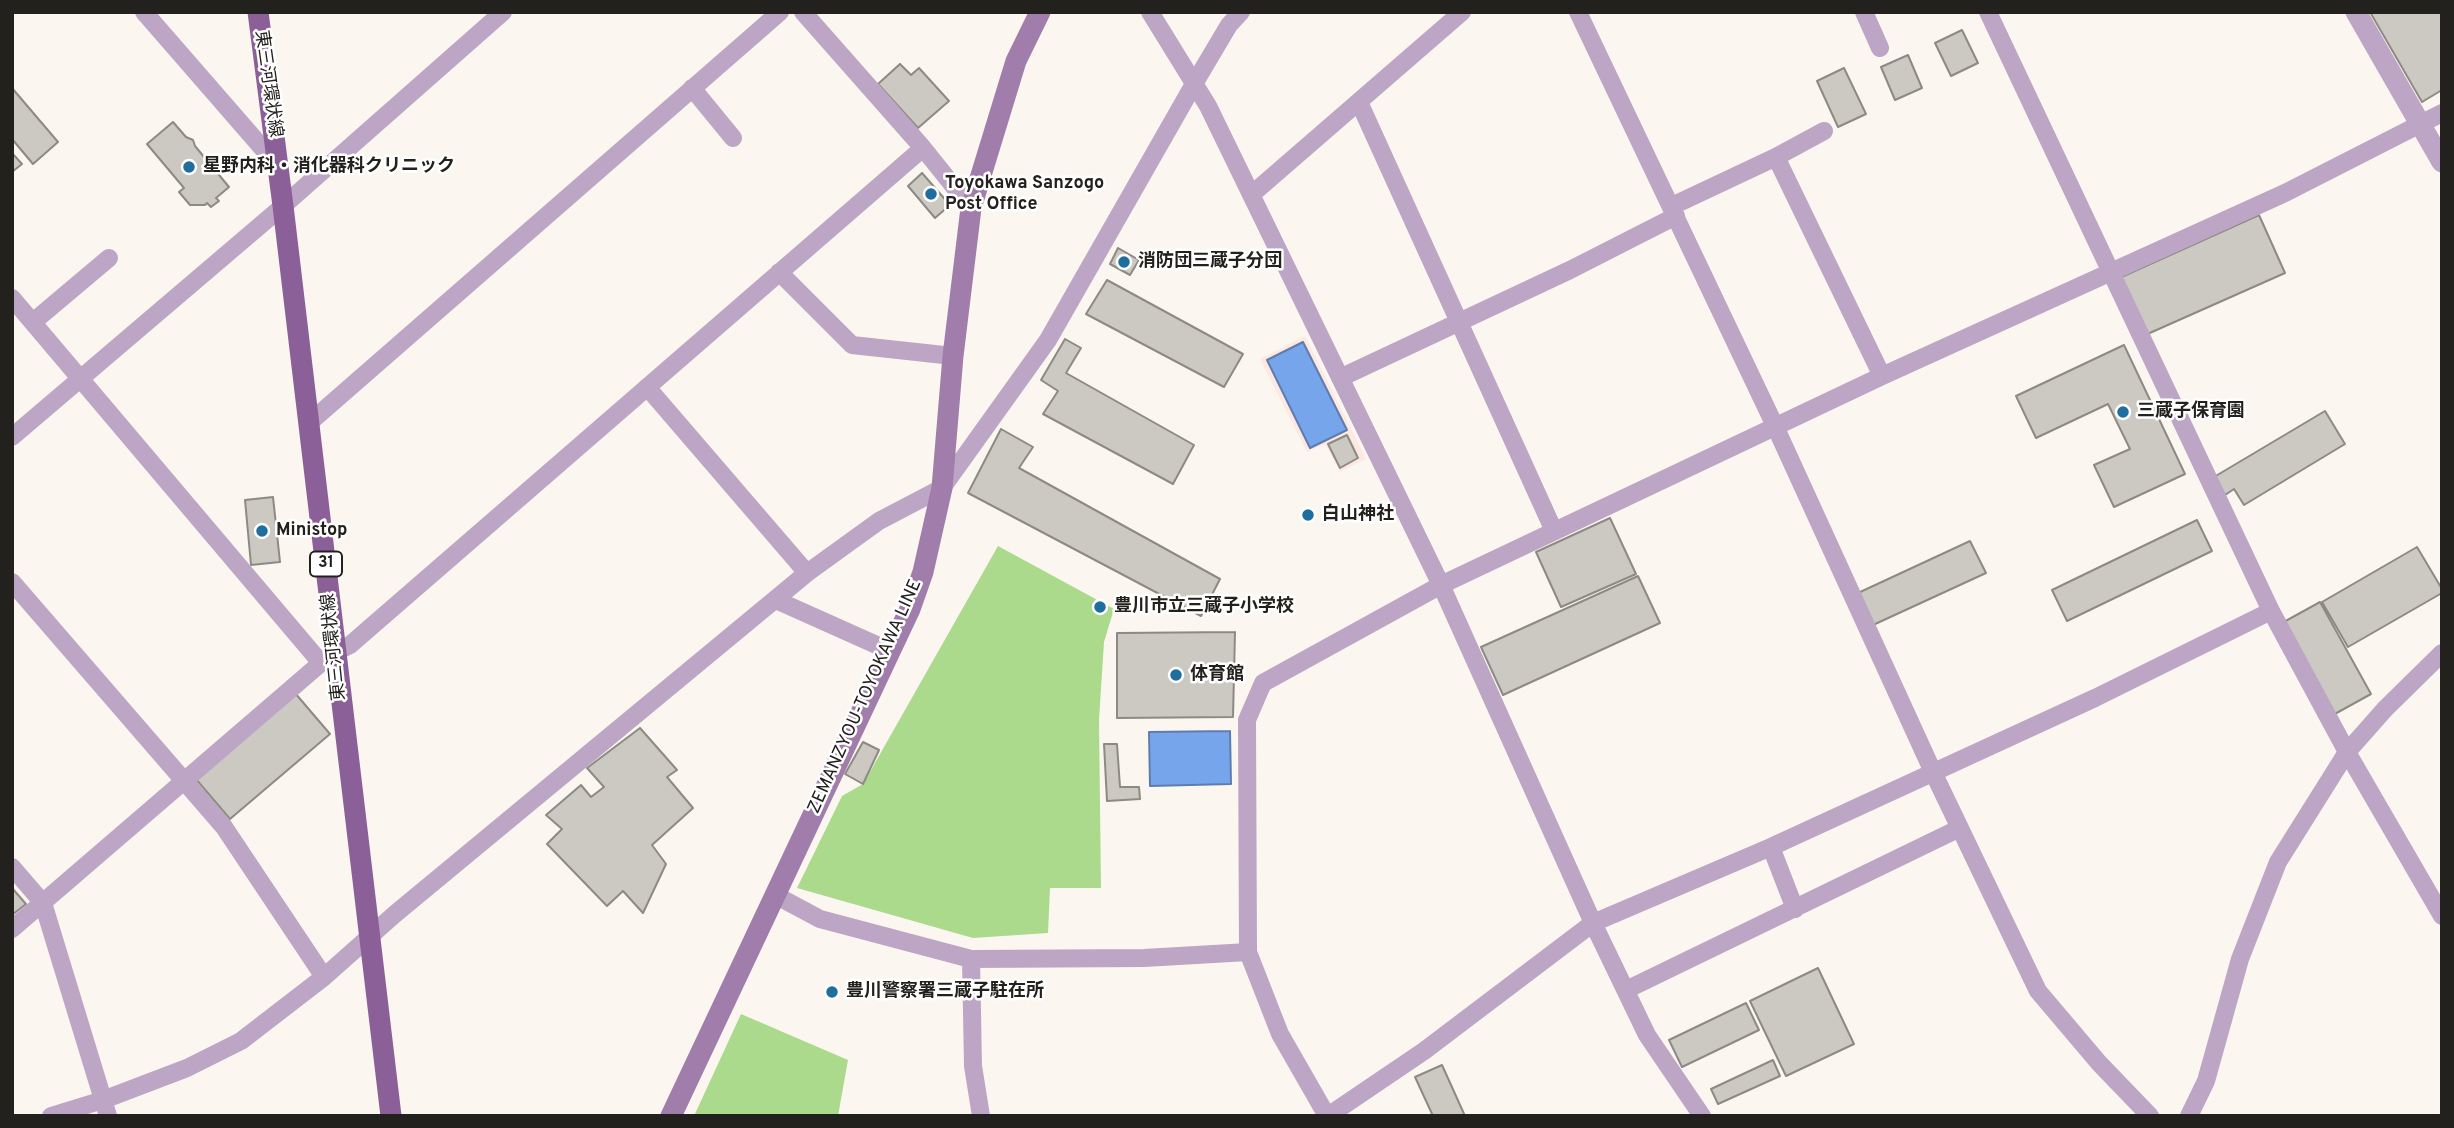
<!DOCTYPE html>
<html>
<head>
<meta charset="utf-8">
<style>
	body { margin:0 }
	#map { position:relative; width:2454px; height:1128px; overflow:hidden; background:#fbf7f0; font-family:Overpass,sans-serif }
	canvas { display:block }
	.frame { position:absolute; inset:0; border:14px solid #22211e; pointer-events:none }
</style>
</head>
<body>
<div id="map">
<canvas width="2454" height="1128"></canvas>
<div class="frame"></div>
</div>
<script>
const context = document.querySelector('canvas').getContext('2d');
context.lineJoin = 'round';
function paint(path, color) { context.fillStyle = color; context.fill(path, 'evenodd'); }
const shape = rows => new Path2D(rows.map(r => 'M' + r).join(''));
function trace(path, color, width, dash) { context.strokeStyle = color; context.lineWidth = width; context.lineCap = dash ? 'butt' : 'round'; context.setLineDash(dash || []); context.stroke(path); }
function write(font, color, halo, rows, align = 'center') {
  context.font = font + ' Overpass,"Noto Sans JP",sans-serif'; context.lineWidth = 5; context.setLineDash([]); context.textBaseline = 'middle'; context.strokeStyle = halo; context.fillStyle = color; for (const [text, x, y, turn = 0] of rows) {
    context.save(); context.translate(x, y); context.rotate((+turn || 0) * Math.PI / 180); context.textAlign = isNaN(turn) ? turn : align; if (halo) context.strokeText(text, 0, 0); context.fillText(text, 0, 0); context.restore();
  }
}
const industrial = shape([
	[1305,336,1366,459,1340,472,1325,444,1307,452,1260,359]
]);
const green = shape([
	[998,546,1114,609,1104,642,1099,720,1101,888,1050,888,1048,933,973,938,797,888,842,796,863,784],
	[741,1014,848,1060,838,1116,694,1116]
]);
const water = shape([
	[1303,342,1347,430,1310,448,1267,360,1303,342],
	[1230,731,1231,784,1150,786,1149,732,1230,731]
]);
const building = shape([
	[2370,12,2442,12,2442,90,2422,102,2370,12],
	[1962,30,1978,63,1951,76,1935,43,1962,30],
	[1908,55,1922,88,1895,100,1881,67,1908,55],
	[900,64,911,75,919,68,949,101,918,128,878,84,900,64],
	[1844,68,1866,114,1838,127,1817,81,1844,68],
	[12,88,58,142,33,164,12,139,12,88],
	[173,122,186,137,193,140,195,146,229,187,216,198,219,201,211,207,207,203,205,205,190,205,179,192,184,188,147,144,173,122],
	[12,153,22,164,12,172,12,153],
	[922,173,950,205,935,218,908,186,922,173],
	[2259,215,2285,273,2143,336,2117,279,2259,215],
	[1118,248,1139,260,1130,275,1110,264,1118,248],
	[1107,280,1243,354,1224,387,1086,314,1107,280],
	[1065,339,1081,348,1066,373,1194,445,1173,484,1043,414,1058,391,1041,380,1065,339],
	[2124,345,2185,474,2114,507,2094,465,2130,449,2108,404,2036,438,2016,396,2124,345],
	[2325,411,2345,444,2244,505,2234,489,2225,495,2214,477,2325,411],
	[1001,429,1033,447,1019,468,1220,579,1201,616,968,493,1001,429],
	[1347,435,1358,458,1340,468,1328,444,1347,435],
	[273,497,280,562,251,565,245,500,273,497],
	[1610,518,1636,574,1561,607,1536,552,1610,518],
	[2197,520,2212,551,2067,621,2052,590,2197,520],
	[1970,541,1986,573,1873,625,1858,593,1970,541],
	[2417,547,2442,589,2442,593,2348,647,2322,602,2417,547],
	[1638,576,1660,623,1503,695,1481,647,1638,576],
	[2320,602,2371,694,2333,715,2282,623,2320,602],
	[1235,632,1233,717,1117,718,1117,633,1235,632],
	[295,693,330,734,230,819,195,778,295,693],
	[640,728,677,770,667,777,693,808,652,845,666,864,643,913,623,891,607,906,547,844,562,829,546,815,581,785,591,797,604,787,587,768,640,728],
	[863,742,879,750,863,784,845,774,863,742],
	[1104,744,1117,744,1120,787,1139,787,1140,799,1107,801,1104,744],
	[12,888,26,904,12,915,12,888],
	[1818,968,1854,1044,1786,1076,1750,1001,1818,968],
	[1746,1003,1759,1030,1682,1067,1669,1040,1746,1003],
	[1773,1060,1780,1076,1718,1104,1711,1089,1773,1060],
	[1442,1065,1465,1116,1433,1116,1415,1077,1442,1065]
]);
const minor = shape([
	[144,12,278,166],
	[803,12,923,148,971,208],
	[1150,12,1208,106,1441,585,1593,923,1647,1035,1702,1116],
	[1578,12,1775,426,1933,772,2038,991,2099,1063,2150,1116],
	[1864,12,1880,48],
	[1988,12,2271,611,2347,752,2442,916],
	[692,88,733,138],
	[1359,102,1554,531],
	[1776,157,1882,376],
	[1251,195,1462,12],
	[1672,206,1776,157,1824,131],
	[779,272,852,345,953,356],
	[12,298,321,663],
	[33,322,109,258],
	[1340,378,1570,270,1676,216],
	[647,387,807,573],
	[309,423,780,12],
	[12,437,283,206,503,12],
	[12,582,224,827,324,977],
	[776,600,890,651],
	[1771,847,1795,909],
	[12,867,43,903,108,1116],
	[775,895,820,919,971,959,1144,958,1248,952],
	[12,929,321,663,336,652,350,645,923,148],
	[971,959,973,1066,981,1116],
	[1626,990,1960,828],
	[51,1116,103,1100,187,1068,241,1041,324,977,395,914,807,573,879,521,942,488,1048,340,1194,84,1229,25,1241,12],
	[1327,1116,1280,1034,1248,952,1247,720,1263,683,1441,585,1882,376,2285,193,2442,113],
	[1328,1116,1424,1051,1593,923,1771,847,2095,698,2271,611],
	[2189,1116,2206,1081,2240,959,2278,862,2347,752,2385,709,2442,653]
]);
const tertiary = shape([
	[2356,12,2442,162]
]);
const secondary = shape([
	[671,1116,910,609,923,572,942,488,953,356,971,208,1016,61,1040,12]
]);
const primary = shape([
	[258,12,283,206,391,1116]
]);
const markers = [
	[189,167,7,"#1f6ea0"],
	[931,194,7,"#1f6ea0"],
	[1124,262,7,"#1f6ea0"],
	[2123,412,7,"#1f6ea0"],
	[1308,515,7,"#1f6ea0"],
	[262,531,7,"#1f6ea0"],
	[1100,607,7,"#1f6ea0"],
	[1176,675,7,"#1f6ea0"],
	[832,992,7,"#1f6ea0"]
];
const shields = [
	[326,564,32]
];
const shieldNames = [
	["31",326,564]
];
const streetNames = [
	["東三河環状線",267,84,82],
	["東三河環状線",335,647,-96],
	["ZEMANZYOU-TOYOKAWA LINE",866,697,-66]
];
const poiNames = [
	["星野内科・消化器科クリニック",203,167],
	["Toyokawa Sanzogo",945,184],
	["Post Office",945,205],
	["消防団三蔵子分団",1138,262],
	["三蔵子保育園",2137,412],
	["白山神社",1322,515],
	["Ministop",276,531],
	["豊川市立三蔵子小学校",1114,607],
	["体育館",1190,675],
	["豊川警察署三蔵子駐在所",846,992]
];
paint(industrial, '#fde9e2');
paint(green, '#abda8c');
paint(water, '#77a5ec');
trace(water, '#5e7dae', 2);
paint(building, '#ccc9c2');
trace(building, '#8d8a83', 2);
trace(minor, '#bda5c5', 18);
trace(tertiary, '#bda5c5', 21);
trace(secondary, '#a07dab', 21);
trace(primary, '#8b6098', 21);
for (const [x, y, r, color] of markers) { const dot = new Path2D(); dot.arc(x, y, r, 0, 2 * Math.PI); context.fillStyle = color; context.fill(dot); trace(dot, '#fff', 2.5); }
for (const [x, y, w] of shields) { const box = new Path2D(); box.roundRect(x - w / 2, y - 12.5, w, 25, 5); context.fillStyle = '#fff'; context.fill(box); trace(box, '#22211e', 2); }
write('bold 16px', '#22211e', null, shieldNames);
write('18px', '#22211e', '#fff', streetNames);
write('bold 18px', '#22211e', '#fff', poiNames, 'left');
</script>
</body>
</html>
